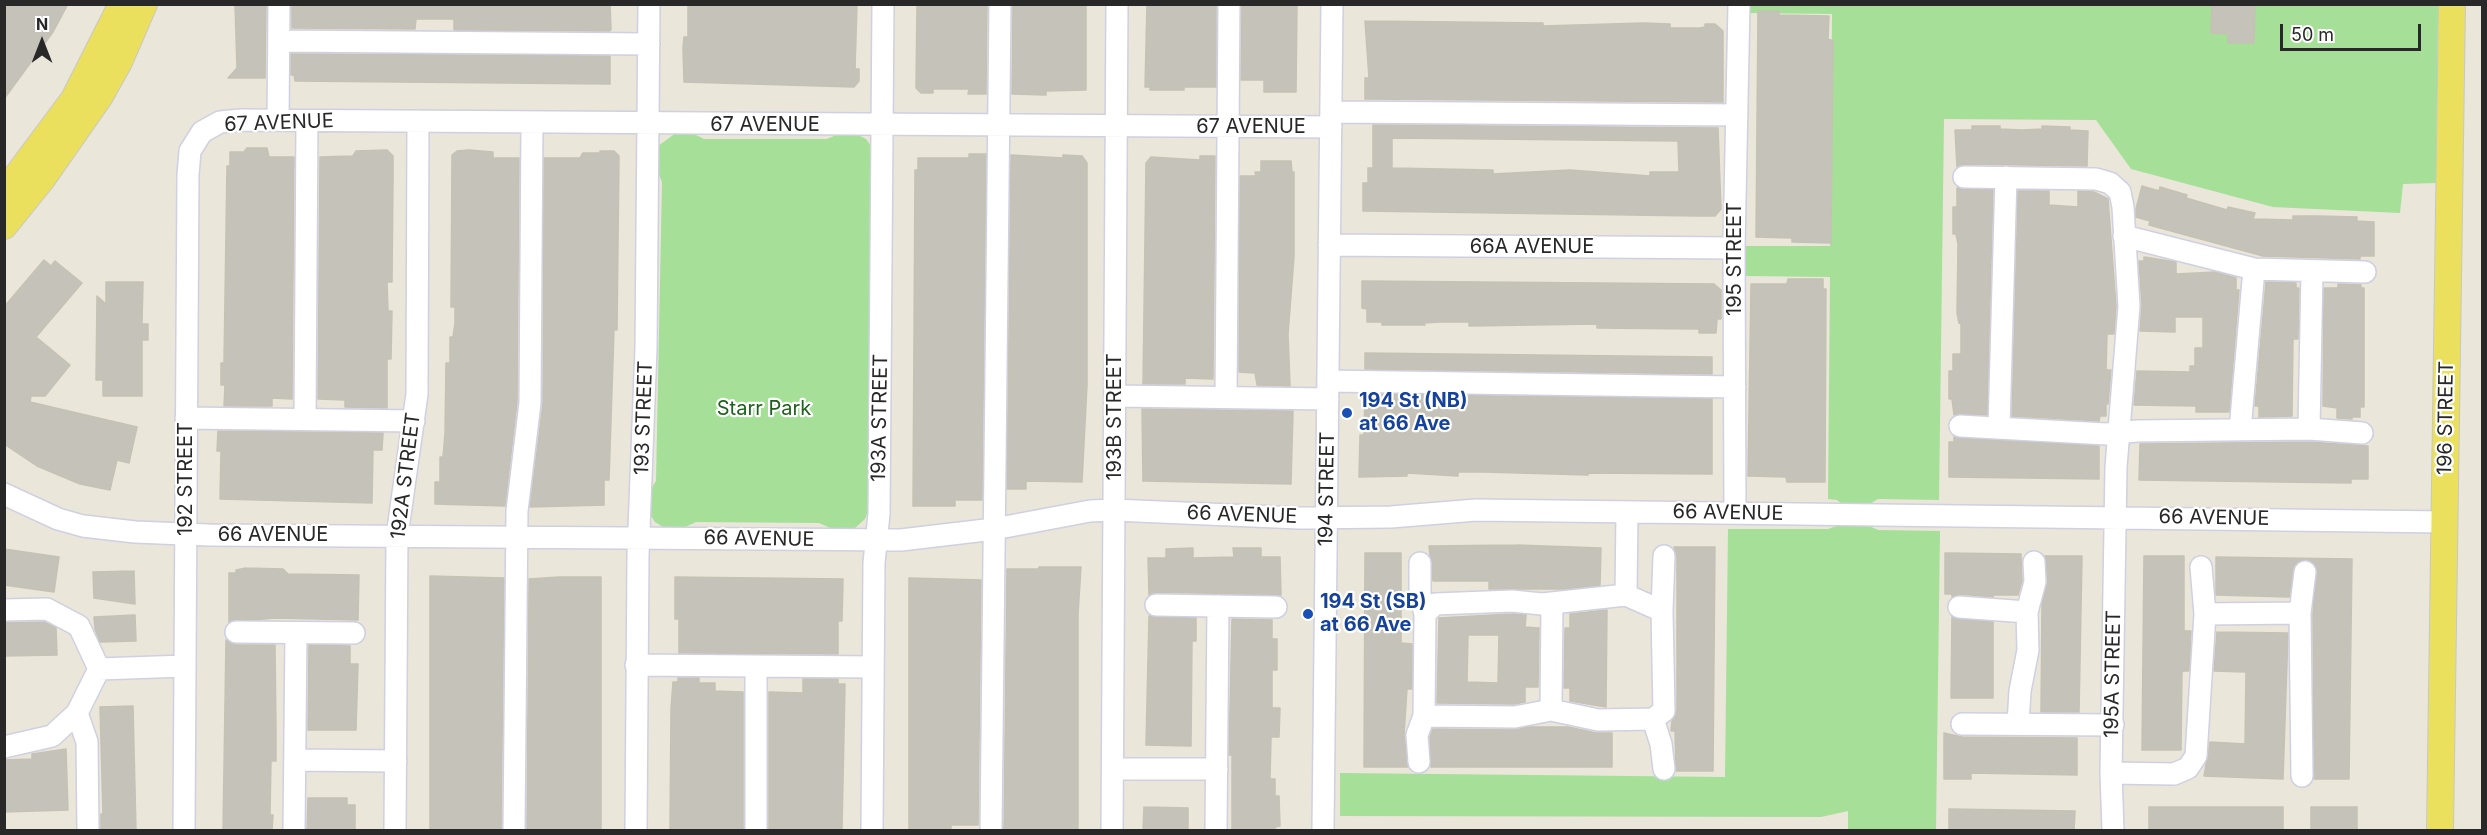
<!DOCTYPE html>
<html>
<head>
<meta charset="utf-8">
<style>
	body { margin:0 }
	#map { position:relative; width:2487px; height:835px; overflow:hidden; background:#eae6da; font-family:Inter,sans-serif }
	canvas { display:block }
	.frame { position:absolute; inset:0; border:6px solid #282828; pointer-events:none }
	.north { position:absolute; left:12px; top:12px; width:60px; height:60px; -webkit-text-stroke:4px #fff; paint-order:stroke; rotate:0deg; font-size:16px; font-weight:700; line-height:24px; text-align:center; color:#282828 }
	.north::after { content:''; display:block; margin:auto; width:21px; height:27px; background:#282828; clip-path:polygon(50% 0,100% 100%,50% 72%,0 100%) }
	.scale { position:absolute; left:2280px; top:24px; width:141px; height:27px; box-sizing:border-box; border:3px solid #282828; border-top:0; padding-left:8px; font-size:18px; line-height:21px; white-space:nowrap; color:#282828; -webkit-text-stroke:4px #fff; paint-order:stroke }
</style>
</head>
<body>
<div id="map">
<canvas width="2487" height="835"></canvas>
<div class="frame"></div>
<div class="north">N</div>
<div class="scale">50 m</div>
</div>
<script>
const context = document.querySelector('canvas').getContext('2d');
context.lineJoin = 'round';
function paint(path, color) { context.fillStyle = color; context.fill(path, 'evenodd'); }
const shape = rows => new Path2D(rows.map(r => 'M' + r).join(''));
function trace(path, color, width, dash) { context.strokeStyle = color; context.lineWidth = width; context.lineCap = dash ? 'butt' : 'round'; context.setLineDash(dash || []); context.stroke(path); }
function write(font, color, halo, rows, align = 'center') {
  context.font = font + ' Inter,sans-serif'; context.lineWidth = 4.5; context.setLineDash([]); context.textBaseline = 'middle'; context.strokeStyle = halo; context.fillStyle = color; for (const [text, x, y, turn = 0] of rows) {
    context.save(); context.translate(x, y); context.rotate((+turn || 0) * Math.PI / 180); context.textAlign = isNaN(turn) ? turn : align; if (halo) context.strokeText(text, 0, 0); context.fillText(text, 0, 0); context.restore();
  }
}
const green = shape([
	[1747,5,2438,5,2436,183,2403,184,2400,213,2273,207,2131,169,2096,120,1944,119,1939,500,1878,499,1868,505,1843,505,1837,500,1828,499,1830,277,1746,276,1745,246,1830,246,1832,14,1746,13],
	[676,133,692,133,704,139,827,139,841,133,854,133,866,139,873,149,869,508,865,519,855,528,835,530,819,523,696,522,683,528,665,528,655,522,649,513,651,489,656,481,662,182,657,170,658,146],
	[1842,524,1867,525,1878,530,1940,531,1936,830,1848,830,1848,811,1821,817,1340,816,1340,773,1725,777,1728,529,1828,529]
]);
const building = shape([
	[4,4,68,4,53,32,4,99,4,4],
	[235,4,266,4,265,78,228,78,237,68,235,4],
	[292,4,610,4,611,29,610,31,454,30,454,19,416,19,415,29,292,28,292,4],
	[688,4,857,4,855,69,859,69,859,81,854,87,684,82,683,48,684,37,688,37,688,4],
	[917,4,987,4,986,94,968,94,969,89,933,89,933,93,921,93,916,88,917,4],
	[1013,4,1086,4,1086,90,1046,91,1046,95,1012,94,1013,4],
	[1147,4,1216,4,1216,87,1184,87,1184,90,1150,90,1150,87,1145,87,1147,4],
	[1242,4,1297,4,1296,92,1264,92,1264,80,1241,80,1242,4],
	[2212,4,2255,4,2254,43,2228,43,2228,34,2211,33,2212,4],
	[1758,11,1779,11,1779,15,1829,16,1828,39,1833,41,1831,243,1792,242,1792,238,1756,237,1758,11],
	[1365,21,1543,23,1543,26,1643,23,1670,24,1670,28,1699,28,1705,27,1705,24,1715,24,1723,31,1723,102,1365,99,1365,78,1369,78,1365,21],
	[291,54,610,56,610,84,295,81,294,75,291,75,291,54],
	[1373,125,1718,128,1721,209,1715,216,1697,216,1363,211,1363,183,1368,183,1368,168,1373,168,1373,125],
	[1392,138,1678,141,1679,172,1650,172,1650,176,1570,170,1493,174,1493,170,1392,168,1392,138],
	[1972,126,2000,126,2000,129,2022,130,2042,129,2042,126,2070,127,2070,130,2088,131,2087,166,1964,164,1957,167,1955,130,1972,130,1972,126],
	[247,148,267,148,269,157,294,157,292,399,272,398,272,406,224,406,225,385,221,385,221,363,224,363,227,166,230,166,230,152,244,152,247,148],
	[387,150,393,156,393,178,392,282,387,282,388,311,392,311,391,359,387,359,387,408,345,407,345,400,318,399,320,157,353,156,356,151,387,150],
	[469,150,493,152,493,158,519,158,517,402,505,506,435,504,435,482,440,482,440,457,443,457,445,434,446,363,450,363,450,337,453,337,455,323,455,307,451,307,452,155,457,151,469,150],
	[600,151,614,151,619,156,617,330,614,330,609,480,604,480,604,505,530,507,543,403,544,158,580,158,583,153,600,153,600,151],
	[969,154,986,154,982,500,955,500,955,506,913,506,915,170,918,170,918,158,969,158,969,154],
	[1011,155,1063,158,1063,155,1082,156,1087,163,1087,385,1082,482,1026,481,1026,489,1007,489,1011,155],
	[1200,156,1215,156,1213,379,1185,378,1185,384,1143,384,1146,163,1151,157,1200,160,1200,156],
	[1261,161,1291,161,1292,172,1294,172,1294,257,1288,334,1290,386,1257,385,1255,373,1239,372,1240,176,1256,176,1255,172,1261,172,1261,161],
	[2142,186,2159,191,2160,187,2187,195,2186,198,2227,210,2228,207,2255,213,2253,219,2293,220,2293,216,2319,216,2357,217,2357,221,2374,222,2374,256,2360,256,2360,259,2263,256,2149,225,2150,221,2136,217,2136,209,2142,186],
	[1957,188,1993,190,1987,415,1954,415,1952,399,1949,399,1949,371,1953,371,1953,354,1961,354,1961,324,1959,323,1957,313,1958,244,1956,234,1953,234,1953,207,1957,207,1957,188],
	[2018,191,2049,191,2049,205,2078,207,2078,191,2094,192,2108,199,2116,306,2114,334,2107,334,2106,370,2111,370,2108,404,2106,404,2106,416,2100,416,2099,421,2012,416,2018,191],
	[2144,257,2176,262,2176,274,2216,272,2236,278,2236,290,2239,290,2229,412,2196,412,2196,406,2134,405,2137,371,2190,372,2190,366,2195,366,2195,348,2203,348,2203,317,2175,317,2175,332,2140,331,2142,305,2139,261,2144,261,2144,257],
	[44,260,51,266,55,261,82,283,36,337,70,365,45,396,31,396,30,402,137,427,129,463,117,460,110,490,80,484,37,466,4,444,4,307,44,260],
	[1788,279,1823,279,1823,289,1826,289,1825,482,1787,482,1786,477,1748,476,1751,284,1787,284,1788,279],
	[1362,281,1714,284,1721,290,1721,319,1717,319,1716,333,1699,333,1699,329,1597,328,1597,324,1469,326,1469,322,1440,322,1424,323,1425,325,1382,325,1382,322,1367,322,1367,309,1362,308,1362,281],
	[106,282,143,282,142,324,148,324,148,340,142,340,142,396,103,396,103,380,96,380,97,296,106,304,106,282],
	[2266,282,2296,283,2296,288,2299,288,2298,339,2293,339,2292,416,2259,417,2259,406,2255,406,2266,282],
	[2338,284,2361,285,2361,288,2364,288,2364,407,2360,407,2360,417,2352,417,2352,419,2337,418,2337,408,2323,406,2324,288,2338,288,2338,284],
	[1365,353,1712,357,1712,374,1365,369,1365,353],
	[1365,394,1712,399,1712,474,1588,473,1588,475,1484,472,1458,472,1458,476,1407,473,1407,476,1359,477,1360,435,1364,435,1365,394],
	[1142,409,1293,411,1291,484,1143,481,1142,409],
	[218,431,383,433,382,450,373,450,372,503,220,499,221,451,217,451,218,431],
	[1954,437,2099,446,2099,479,1949,477,1949,442,1954,442,1954,437],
	[2309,442,2368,446,2368,479,2351,479,2351,483,2139,480,2140,444,2309,442],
	[1516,545,1601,548,1600,585,1565,589,1489,589,1489,581,1433,581,1429,546,1516,545],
	[1674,547,1715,547,1713,771,1676,771,1675,731,1671,731,1672,721,1677,711,1677,556,1674,547],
	[1193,548,1193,558,1234,557,1233,548,1261,548,1261,557,1280,557,1281,595,1156,592,1149,595,1148,558,1166,558,1166,549,1193,548],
	[4,549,59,557,54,592,4,585,4,549],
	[1365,553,1401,553,1401,643,1412,644,1412,689,1407,689,1404,735,1408,767,1364,767,1365,553],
	[1945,553,2021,554,2022,581,2018,595,1993,595,1993,597,1960,594,1952,597,1952,594,1945,594,1945,553],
	[2045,556,2082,556,2079,712,2041,712,2042,604,2048,581,2045,556],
	[2144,556,2184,556,2184,631,2191,631,2189,671,2182,671,2181,750,2142,750,2144,556],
	[2216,557,2352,559,2349,779,2314,779,2313,614,2316,567,2307,559,2295,564,2289,597,2216,595,2216,557],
	[1039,567,1081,567,1078,614,1078,831,1004,831,1007,569,1039,569,1039,567],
	[246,568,283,569,288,574,359,575,358,620,275,618,229,622,229,573,236,573,236,570,246,568],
	[134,571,135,604,94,598,93,572,134,571],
	[430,576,504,578,501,831,430,831,430,576],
	[559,577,601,577,601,831,527,831,529,579,559,577],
	[675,577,843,579,842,621,838,621,838,654,679,653,679,619,675,619,675,577],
	[909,578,981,580,978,825,951,825,951,831,909,831,909,578],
	[1607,610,1606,707,1570,701,1570,688,1564,688,1565,628,1570,628,1570,614,1607,610],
	[1512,614,1526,615,1525,627,1539,628,1538,687,1525,687,1525,702,1514,704,1437,703,1439,618,1512,614],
	[1468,635,1499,635,1498,683,1467,682,1468,635],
	[135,615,136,641,100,642,95,629,94,617,135,615],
	[1149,616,1196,618,1196,641,1192,641,1191,746,1146,745,1149,616],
	[1952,617,1993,622,1993,698,1951,698,1952,617],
	[1232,619,1272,620,1272,639,1277,639,1277,670,1272,670,1272,708,1280,708,1279,737,1271,737,1270,779,1275,779,1275,796,1279,796,1280,826,1275,827,1275,831,1232,831,1232,755,1229,755,1232,619],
	[44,622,56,628,57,655,4,656,4,623,44,622],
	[2217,632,2288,633,2283,779,2204,776,2210,742,2245,744,2246,672,2214,671,2217,632],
	[226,640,236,645,275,645,276,731,276,761,271,761,270,815,273,815,272,831,223,831,226,640],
	[309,645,350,646,350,664,358,664,356,730,308,730,309,645],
	[678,678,699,678,699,683,715,683,715,691,743,692,743,831,670,829,671,709,673,682,678,682,678,678],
	[803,679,838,679,838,684,845,684,842,829,769,831,769,692,803,693,803,679],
	[133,706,136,831,101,831,101,814,103,814,100,707,133,706],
	[1528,727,1568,727,1596,733,1612,733,1612,767,1431,767,1430,737,1433,729,1515,730,1528,727],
	[1944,733,1962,737,2077,738,2077,775,1971,773,1971,779,1944,779,1944,733],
	[66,749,68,810,4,812,4,760,32,759,32,754,66,749],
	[308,798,347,798,347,805,355,805,355,831,307,831,308,798],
	[1144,807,1188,808,1188,831,1143,831,1144,807],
	[2149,807,2283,807,2283,831,2149,831,2149,807],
	[2311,807,2357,807,2357,831,2311,831,2311,807],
	[1949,809,2075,811,2074,831,1949,831,1949,809]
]);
const minor = shape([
	[279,41,649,44],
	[1331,112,1737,115],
	[278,120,279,4],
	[1964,177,2096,179,2110,183,2120,192,2123,207,2129,306,2116,467,2111,773,2113,830],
	[2124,236,2254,269,2365,272],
	[1329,245,1734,248],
	[1328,381,1735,387],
	[1115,396,1328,399],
	[1226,397,1229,4],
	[186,418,414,421],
	[305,418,307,121],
	[1960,426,2106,434,2137,431,2309,429,2362,433],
	[1999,427,2006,177],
	[2309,429,2312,271],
	[2240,430,2254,269],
	[4,494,58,519,83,526,135,532,209,535,901,540,994,529,1090,511,1114,510,1299,518,1391,517,1476,510,2445,522],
	[1735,513,1734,248,1739,4],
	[1420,563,1420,595,1425,614],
	[2201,567,2205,614],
	[1626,595,1542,604,1512,601,1435,604,1425,614,1424,716,1515,717,1551,710,1598,720,1653,719,1664,711,1662,611,1626,595,1627,512],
	[1156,605,1276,607],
	[1959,607,2027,612],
	[4,610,47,609,79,626,99,669],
	[1662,611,1664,556],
	[2300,613,2305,572],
	[236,632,354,633],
	[636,665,873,667],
	[99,669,185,666],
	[1551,710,1552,604],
	[77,713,87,742,88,830],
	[1653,719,1661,744,1664,769],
	[1962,724,2113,725],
	[2018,724,2020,691,2028,650,2027,612,2035,582,2034,562],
	[4,747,52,736,77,713,99,669],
	[295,760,396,761],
	[1419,762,1417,735,1424,716],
	[1113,769,1217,769],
	[2111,773,2174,774,2188,768,2196,756,2205,614,2300,613,2302,776],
	[184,830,188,175,190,151,202,132,220,122,241,120,1331,127],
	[294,830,296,633],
	[395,830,397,536,417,394,418,121],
	[514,830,517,511,530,403,532,122],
	[636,830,638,555,646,348,649,4],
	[756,830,756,667],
	[872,830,874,563,879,514,883,4],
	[991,830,1000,4],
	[1112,830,1117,4],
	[1216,830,1218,606],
	[1323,830,1332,4]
]);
const major = shape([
	[4,193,74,99,122,4],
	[4,226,42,179,100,96,119,62,144,4],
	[2440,830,2452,4]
]);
const markers = [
	[1347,413,6,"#1a4fb4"],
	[1308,614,6,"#1a4fb4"]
];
const streetNames = [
	["67 AVENUE",279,123,-2],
	["67 AVENUE",765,125],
	["67 AVENUE",1251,127],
	["66A AVENUE",1532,247],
	["195 STREET",1735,259,-90],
	["193B STREET",1115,417,-90],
	["193 STREET",644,418,-88],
	["193A STREET",880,418,-89],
	["196 STREET",2446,418,-89],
	["192A STREET",406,476,-83],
	["192 STREET",186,479,-90],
	["194 STREET",1327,489,-89],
	["66 AVENUE",1728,513,1],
	["66 AVENUE",1242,515,2],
	["66 AVENUE",2214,518,1],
	["66 AVENUE",273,535],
	["66 AVENUE",759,539,1],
	["195A STREET",2113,674,-89]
];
const transitNames = [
	["194 St (NB)",1359,401],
	["at 66 Ave",1359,424],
	["194 St (SB)",1320,602],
	["at 66 Ave",1320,625]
];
const parkNames = [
	["Starr Park",764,409]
];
paint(green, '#a5df98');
paint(building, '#c5c2ba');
trace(building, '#c5c2b4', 1.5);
trace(minor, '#cfd0e1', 24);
trace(major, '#c7c7c7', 28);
trace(minor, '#fff', 21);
trace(major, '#ebe05e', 26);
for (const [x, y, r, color] of markers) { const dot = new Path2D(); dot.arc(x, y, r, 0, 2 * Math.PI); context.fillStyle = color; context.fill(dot); trace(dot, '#fff', 2); }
write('20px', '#282828', '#fff', streetNames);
write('bold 20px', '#164399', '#fff', transitNames, 'left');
write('20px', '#1f611c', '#fff', parkNames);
</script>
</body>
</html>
